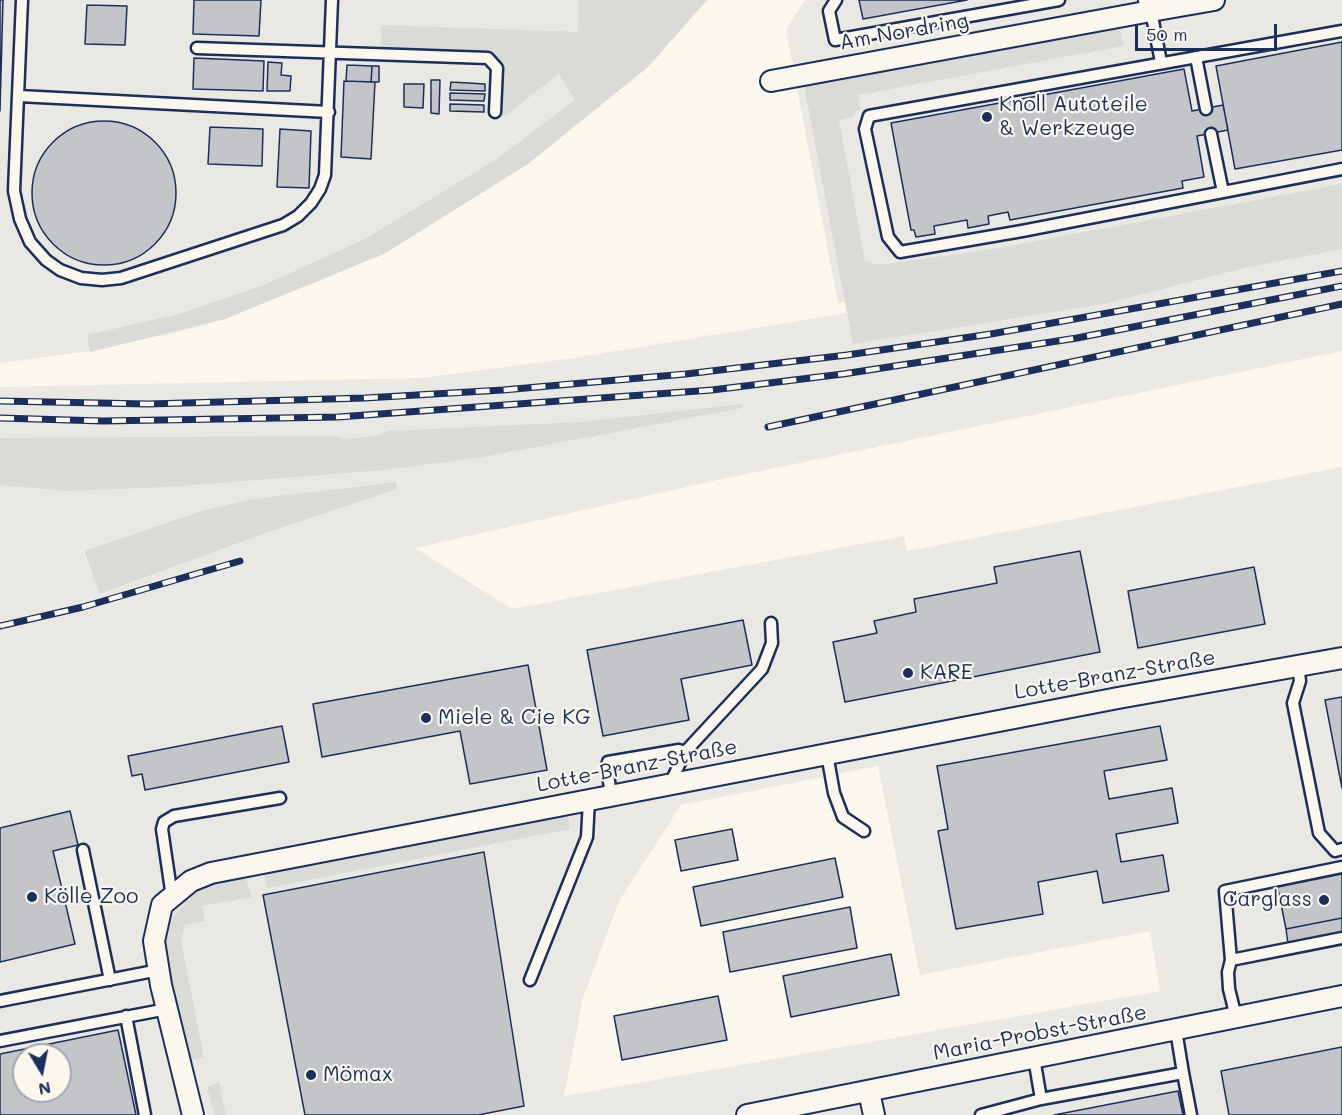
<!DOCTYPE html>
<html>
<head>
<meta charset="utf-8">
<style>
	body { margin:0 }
	#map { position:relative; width:1342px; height:1115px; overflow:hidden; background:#fbf7ec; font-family:Mali,sans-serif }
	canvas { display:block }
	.north { position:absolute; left:12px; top:1043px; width:60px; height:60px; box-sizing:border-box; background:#fbf7ec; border:2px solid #a1a7b3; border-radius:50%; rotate:170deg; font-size:16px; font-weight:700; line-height:24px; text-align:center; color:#1b2f5e }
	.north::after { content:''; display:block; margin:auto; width:21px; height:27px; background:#1b2f5e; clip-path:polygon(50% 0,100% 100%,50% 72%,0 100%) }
	.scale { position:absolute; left:1135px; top:24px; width:142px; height:27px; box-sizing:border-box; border:3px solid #1b2f5e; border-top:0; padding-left:8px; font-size:18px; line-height:21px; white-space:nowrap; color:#1b2f5e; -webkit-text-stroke:4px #fbf7ec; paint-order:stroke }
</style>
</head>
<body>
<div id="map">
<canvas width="1342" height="1115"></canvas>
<div class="north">N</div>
<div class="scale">50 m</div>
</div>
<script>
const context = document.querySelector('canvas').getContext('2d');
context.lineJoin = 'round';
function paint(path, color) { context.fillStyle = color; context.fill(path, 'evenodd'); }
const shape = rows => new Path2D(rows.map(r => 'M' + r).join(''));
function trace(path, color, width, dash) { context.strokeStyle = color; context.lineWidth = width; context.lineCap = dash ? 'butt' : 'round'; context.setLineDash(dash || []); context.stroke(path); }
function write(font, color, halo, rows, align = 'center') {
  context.font = font + ' Mali,sans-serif'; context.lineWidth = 4.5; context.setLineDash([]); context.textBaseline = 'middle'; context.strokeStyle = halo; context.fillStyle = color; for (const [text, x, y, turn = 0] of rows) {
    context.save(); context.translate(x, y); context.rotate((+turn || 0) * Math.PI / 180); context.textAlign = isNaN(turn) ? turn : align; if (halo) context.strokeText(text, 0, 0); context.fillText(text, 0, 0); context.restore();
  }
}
const built = shape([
	[0,0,705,0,576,122,225,319,177,332,90,351,0,363],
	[805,0,1342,0,1342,218,838,303,786,30],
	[1342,231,1342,351,722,479,415,548,512,609,904,536,907,551,1342,467,1342,1115,0,1115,0,387,421,378,567,359],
	[396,482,396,489,266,533,101,594,83,551,201,511,252,499],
	[878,766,920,975,1150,931,1160,991,564,1096,583,998,619,901,681,805],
	[24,1055,60,1055,60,1091,24,1091]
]);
const green = shape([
	[579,0,707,0,648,67,528,164,384,254,225,319,90,352,87,335,179,314,264,285,365,239,497,159,575,100,559,74,502,118,504,65,492,53,381,50,381,25,578,32],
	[1120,28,1123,46,858,95,861,109,857,110,853,117,839,120,865,261,879,265,999,248,1342,184,1342,249,1244,268,1104,304,853,344,804,85],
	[741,404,742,408,483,457,384,470,168,487,67,491,0,485,0,438,333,436,345,439,375,436,389,431,581,422],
	[396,482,397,489,266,533,100,594,84,551,201,511,252,499],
	[556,814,568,817,570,829,267,888,263,871],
	[245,875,252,897,202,906,205,921,185,925,181,941,204,1058,188,1061,163,952,170,922,188,898,208,884],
	[219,1082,226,1115,215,1115,207,1087]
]);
const building = shape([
	[0,0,3,0,0,111,0,0],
	[194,0,261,0,259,36,193,34,194,0],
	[859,0,967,0,863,19,859,0],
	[87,5,127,6,125,45,85,44,87,5],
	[1342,42,1342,150,1235,169,1216,66,1342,42],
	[194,58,264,61,263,91,193,89,194,58],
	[268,62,282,63,281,75,291,76,290,91,267,91,268,62],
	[347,65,372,66,371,82,346,81,347,65],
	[372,66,379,66,379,82,371,82,372,66],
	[1184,69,1192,111,1223,105,1228,130,1197,136,1204,177,1182,181,1183,188,1010,220,1008,212,988,216,989,224,968,228,967,220,934,226,935,234,916,237,914,230,911,230,891,123,1184,69],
	[431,80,440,80,439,114,431,113,431,80],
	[344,81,375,82,371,159,341,157,344,81],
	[451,82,485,84,485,91,450,90,451,82],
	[404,84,424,84,423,108,404,107,404,84],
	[450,93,485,94,484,101,450,100,450,93],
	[450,104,484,105,484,112,450,111,450,104],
	'32 193a72 72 0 1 1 144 0a72 72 0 1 1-144 0Z',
	[210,127,263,129,262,166,208,164,210,127],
	[280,129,311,131,309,188,277,187,280,129],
	[1080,551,1100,652,845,702,833,642,877,633,874,621,916,612,914,599,997,583,994,567,1080,551],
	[1254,567,1265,624,1138,648,1128,591,1254,567],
	[743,620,752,665,681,679,689,720,603,736,587,650,743,620],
	[528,665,547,770,470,784,460,731,322,757,313,704,528,665],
	[1342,697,1342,788,1325,700,1342,697],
	[282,726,289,762,145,790,142,774,132,776,128,756,282,726],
	[1160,726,1167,760,1104,771,1109,799,1172,788,1178,823,1116,834,1121,862,1163,855,1169,891,1103,903,1097,871,1038,882,1043,914,956,929,938,831,948,829,937,766,1160,726],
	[70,811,78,845,53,851,75,944,0,962,0,828,70,811],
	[732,829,738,860,681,871,675,840,732,829],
	[484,852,524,1106,478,1115,305,1115,263,895,484,852],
	[835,858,843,897,701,926,693,887,835,858],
	[1342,872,1342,918,1286,929,1277,884,1342,872],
	[850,907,857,948,730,972,723,932,850,907],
	[1342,918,1342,934,1288,944,1286,929,1342,918],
	[891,954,899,995,791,1017,783,976,891,954],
	[718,996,727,1040,622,1060,614,1016,718,996],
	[118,1030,136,1115,0,1115,0,1054,118,1030],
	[24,1055,60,1055,60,1091,24,1091,24,1055],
	[1342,1047,1342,1115,1229,1115,1221,1071,1342,1047],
	[1178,1091,1183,1115,1054,1115,1178,1091]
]);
const lane = shape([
	[22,0,14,191,20,219,30,242,46,260,60,270,81,278,102,280,121,278,283,225,298,216,311,203,320,189,325,175,332,0],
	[836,0,829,11,835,40,1059,0],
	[1151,11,1161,62],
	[1342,31,869,116,865,129,888,237,900,252,1022,231,1342,169],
	[197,48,488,58,497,68,495,112],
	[1196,57,1206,109],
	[19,96,329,112],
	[1211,134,1223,192],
	[1298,666,1300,681,1293,703,1319,833,1335,851,1342,849],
	[827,754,834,793,843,817,864,831],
	[670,784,685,752,762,669,772,643,771,623],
	[611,796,607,766,608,762,679,750,685,752],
	[83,850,110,980],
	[172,897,162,829,164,822,174,816,280,798],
	[1231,960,1342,938],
	[530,980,587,837,589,800],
	[0,1001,159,970],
	[126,1016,145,1115],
	[1236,1017,1229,989,1228,972,1231,960,1225,891,1342,867],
	[1176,1030,1183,1073],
	[0,1041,167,1009],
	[1034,1058,1041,1099,1183,1073,1191,1115],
	[981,1115,1041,1099]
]);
const street = shape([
	[1149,0,1151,11,1214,0],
	[771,81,1151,11],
	[869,1092,874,1115],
	[193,1115,161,985,154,941,162,905,191,881,211,873,1118,698,1342,658],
	[747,1115,1342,996]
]);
const rail = shape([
	[0,401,148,404,365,398,503,390,686,374,847,355,991,334,1342,271],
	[0,418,103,421,338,417,712,390,843,374,1077,338,1342,286],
	[768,427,1342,304],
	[0,626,83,607,240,561]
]);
const markers = [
	[987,117,6,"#1b2f5e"],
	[908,673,6,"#1b2f5e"],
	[426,718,6,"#1b2f5e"],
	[32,897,6,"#1b2f5e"],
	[1324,900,6,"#1b2f5e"],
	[311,1075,6,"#1b2f5e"]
];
const streetNames = [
	["Am Nordring",904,32,-10],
	["Lotte-Branz-Straße",1115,675,-10],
	["Lotte-Branz-Straße",637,766,-11],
	["Maria-Probst-Straße",1040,1033,-11]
];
const poiNames = [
	["Knoll Autoteile",999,105],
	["& Werkzeuge",999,129],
	["KARE",920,673],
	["Miele & Cie KG",438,718],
	["Kölle Zoo",44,897],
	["Carglass",1312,900,"right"],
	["Mömax",323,1075]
];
paint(built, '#eae8e2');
paint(green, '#dadad7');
paint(building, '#c3c5c9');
trace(building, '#1b2f5e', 1.5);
trace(lane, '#1b2f5e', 15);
trace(street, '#1b2f5e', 24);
trace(lane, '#fbf7ec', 10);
trace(street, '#fbf7ec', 20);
trace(rail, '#1b2f5e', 7);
trace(rail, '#fbf7ec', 4.5, [14]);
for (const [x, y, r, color] of markers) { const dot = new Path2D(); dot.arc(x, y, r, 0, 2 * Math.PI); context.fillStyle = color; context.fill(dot); trace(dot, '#fbf7ec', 2); }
write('21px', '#1b2f5e', '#fbf7ec', streetNames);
write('21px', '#1b2f5e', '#fbf7ec', poiNames, 'left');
</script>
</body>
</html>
